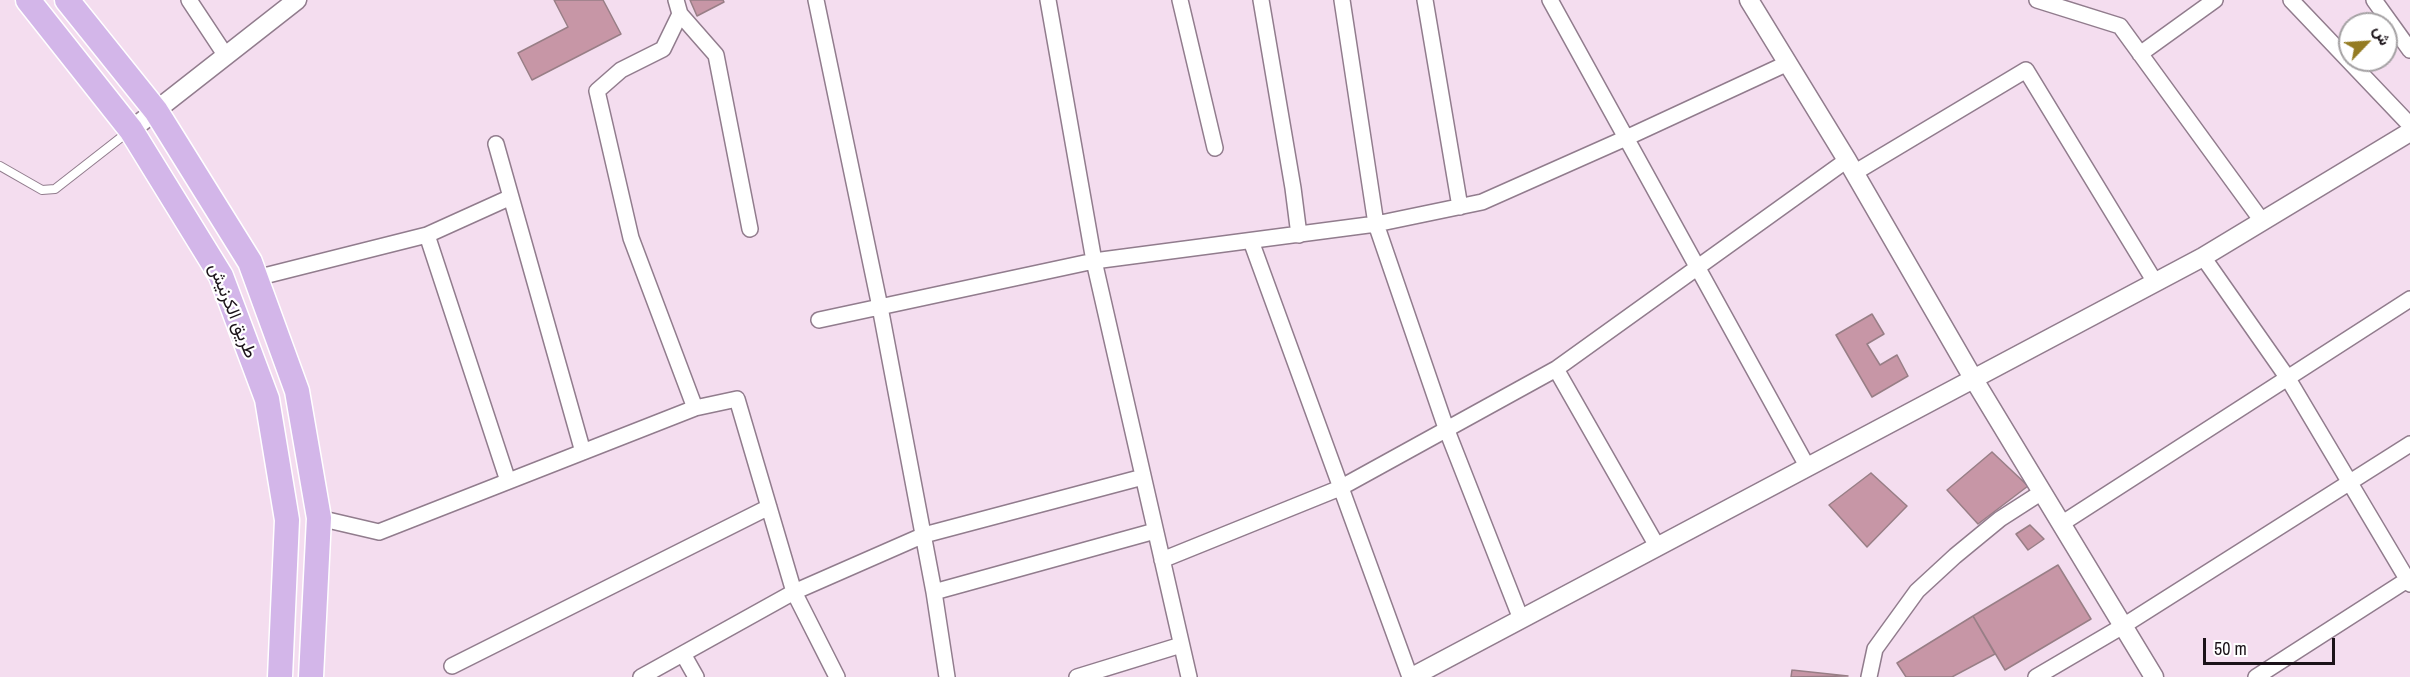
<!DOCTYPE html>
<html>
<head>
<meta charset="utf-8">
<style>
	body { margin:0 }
	#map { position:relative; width:2410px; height:677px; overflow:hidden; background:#f4ddef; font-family:"Archivo Narrow",Vazirmatn,sans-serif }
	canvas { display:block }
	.north { position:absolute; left:2338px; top:12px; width:60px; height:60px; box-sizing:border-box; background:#fff; border:2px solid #a4a1a3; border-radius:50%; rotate:65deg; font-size:16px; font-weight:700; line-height:24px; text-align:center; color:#1b1319 }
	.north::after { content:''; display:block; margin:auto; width:21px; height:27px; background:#947b22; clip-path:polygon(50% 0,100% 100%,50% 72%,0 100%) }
	.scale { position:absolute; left:2203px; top:638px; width:132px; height:27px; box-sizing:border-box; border:3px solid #1b1319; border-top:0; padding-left:8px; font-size:18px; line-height:21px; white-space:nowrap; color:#1b1319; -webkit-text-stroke:4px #fff; paint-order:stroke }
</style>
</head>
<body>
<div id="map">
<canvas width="2410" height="677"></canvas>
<div class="north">ش</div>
<div class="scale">50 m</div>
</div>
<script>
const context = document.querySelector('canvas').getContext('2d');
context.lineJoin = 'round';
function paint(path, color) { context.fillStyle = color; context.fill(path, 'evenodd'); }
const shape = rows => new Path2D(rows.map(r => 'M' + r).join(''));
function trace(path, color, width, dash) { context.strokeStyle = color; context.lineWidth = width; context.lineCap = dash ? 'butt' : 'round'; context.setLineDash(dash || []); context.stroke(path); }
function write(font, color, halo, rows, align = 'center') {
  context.font = font + ' "Archivo Narrow",Vazirmatn,sans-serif'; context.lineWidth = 4.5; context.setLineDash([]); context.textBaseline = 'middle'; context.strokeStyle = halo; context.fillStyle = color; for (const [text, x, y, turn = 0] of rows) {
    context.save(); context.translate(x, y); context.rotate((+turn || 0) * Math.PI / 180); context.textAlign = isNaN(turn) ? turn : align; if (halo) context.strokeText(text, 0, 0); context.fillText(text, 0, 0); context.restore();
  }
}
const building = shape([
	[554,0,603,0,621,34,532,80,518,53,568,27,554,0],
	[690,0,723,0,724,2,697,16,690,0],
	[1872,314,1884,334,1867,344,1880,365,1897,355,1908,376,1872,397,1836,335,1872,314],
	[1992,452,2028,486,1978,524,1947,490,1992,452],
	[1871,473,1907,506,1867,547,1829,505,1871,473],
	[2030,525,2044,539,2028,550,2016,534,2030,525],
	[2058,565,2091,619,2005,670,1973,616,2058,565],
	[1973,616,1995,654,1952,677,1906,677,1897,663,1973,616],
	[1792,670,1848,676,1791,677,1792,670]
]);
const service = shape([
	[0,166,42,190,55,189,128,132]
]);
const minor = shape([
	[189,0,226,56],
	[676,0,680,14,716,55,750,229],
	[816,0,880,307,934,592,947,677],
	[1048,0,1094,261,1189,677],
	[1180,0,1215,148],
	[1261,0,1293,188,1299,235],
	[1342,0,1376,224,1446,428,1521,619],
	[1425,0,1460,207],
	[1550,0,1807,466],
	[2037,0,2120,26,2262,221],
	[2291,0,2410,125],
	[2374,0,2410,50],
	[680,14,663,49,621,70,597,91,631,238,695,408],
	[2140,54,2215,0],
	[496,144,583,452],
	[1854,173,2026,70,2155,282],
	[427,235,508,481],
	[1251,241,1410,677],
	[2203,257,2287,377,2410,584],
	[256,278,427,235,511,197],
	[819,320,1094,261,1376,224,1482,202,1626,138,1788,63],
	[1556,369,1657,546],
	[319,518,379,532,695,408,737,399,794,592,837,677],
	[2061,524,2410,299],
	[1162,560,1340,488,1556,369,1847,160],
	[934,592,1155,531],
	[683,654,696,677],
	[452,666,769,507],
	[641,677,794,592,924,535,1143,477],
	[1077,677,1181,645],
	[1869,677,1875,649,1917,591,1955,556,2000,519,2042,492],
	[2036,677,2123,626,2410,444],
	[2256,677,2410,578]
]);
const tertiary = shape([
	[1749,0,1847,160,1973,378,2154,677],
	[131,130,297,0],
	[1412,677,2203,257,2410,132]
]);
const primary = shape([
	[28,0,131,130,221,276,267,399,287,520,280,677],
	[67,0,156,111,250,262,297,391,319,518,311,677]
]);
const streetNames = [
	["طريق الكرنيش",232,311,68]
];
paint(building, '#c796a6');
trace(building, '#987e86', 1.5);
trace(service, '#917c8d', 10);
trace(minor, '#917c8d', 18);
trace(tertiary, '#917c8d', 21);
trace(primary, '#fff', 27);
trace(service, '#fff', 8);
trace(minor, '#fff', 15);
trace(tertiary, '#fff', 18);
trace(primary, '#d3b6e9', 24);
write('18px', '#1b1319', '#fff', streetNames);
</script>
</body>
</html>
